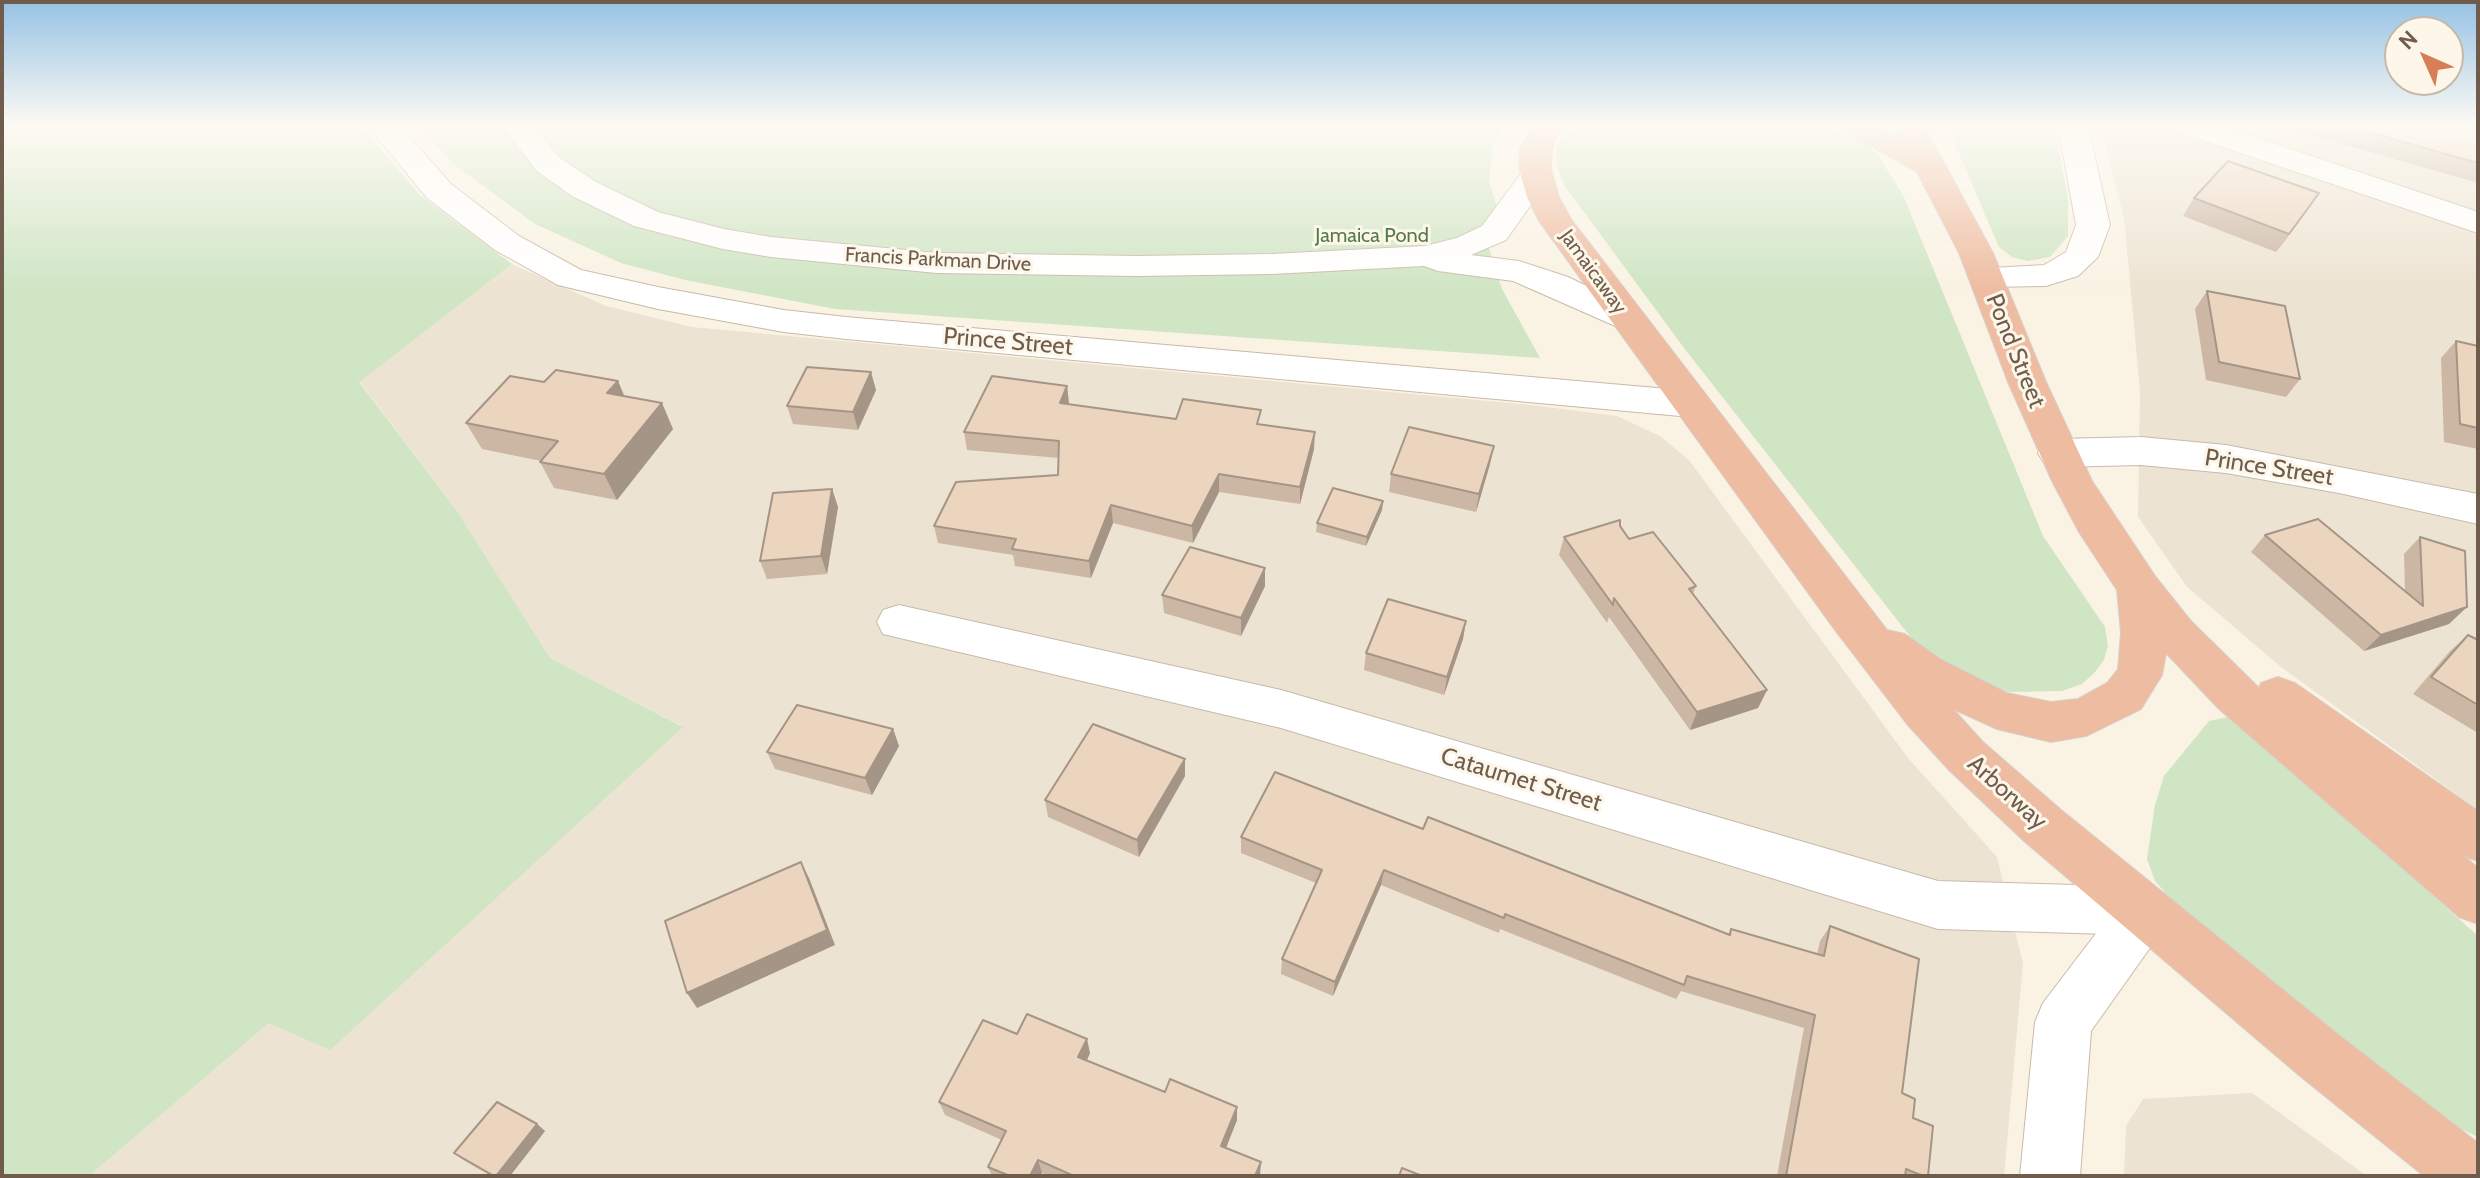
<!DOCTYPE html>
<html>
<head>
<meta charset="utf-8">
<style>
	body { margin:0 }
	#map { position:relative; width:2480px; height:1178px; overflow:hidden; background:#faf3e4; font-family:Cabin,sans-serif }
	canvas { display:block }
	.frame { position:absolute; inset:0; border:4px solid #6f5c4d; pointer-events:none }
	.north { position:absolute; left:2384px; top:16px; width:80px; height:80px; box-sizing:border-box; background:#fdf7ea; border:2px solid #c4b9ab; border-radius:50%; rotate:315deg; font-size:22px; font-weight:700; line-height:32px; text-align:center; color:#6f5c4d }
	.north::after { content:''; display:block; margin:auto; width:28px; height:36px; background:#d77e56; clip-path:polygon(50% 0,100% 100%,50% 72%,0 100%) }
</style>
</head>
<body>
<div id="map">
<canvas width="2480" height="1178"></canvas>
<div class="frame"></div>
<div class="north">N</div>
</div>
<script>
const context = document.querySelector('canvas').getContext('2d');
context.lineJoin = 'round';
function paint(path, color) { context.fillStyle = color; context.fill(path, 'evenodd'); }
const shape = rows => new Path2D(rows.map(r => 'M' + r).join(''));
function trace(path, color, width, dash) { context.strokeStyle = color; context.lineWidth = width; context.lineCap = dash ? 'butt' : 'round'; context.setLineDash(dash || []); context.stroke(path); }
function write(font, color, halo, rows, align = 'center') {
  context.font = font + ' Cabin,sans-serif'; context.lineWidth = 6; context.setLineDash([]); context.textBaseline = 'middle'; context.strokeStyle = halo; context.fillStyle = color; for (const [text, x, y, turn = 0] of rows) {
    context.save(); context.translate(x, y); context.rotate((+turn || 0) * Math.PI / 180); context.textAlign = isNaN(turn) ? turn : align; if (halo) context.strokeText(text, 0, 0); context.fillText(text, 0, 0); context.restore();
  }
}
const residential = shape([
	[2100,126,2478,126,2478,810,2281,667,2187,587,2138,517,2140,391,2124,217],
	[512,264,606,306,692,327,1531,405,1617,416,1660,436,1689,460,1908,758,1997,857,2023,964,2004,1176,89,1176,269,1023,682,726,550,658,457,511,359,381],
	[2252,1093,2367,1176,2124,1176,2126,1126,2143,1099]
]);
const green = shape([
	[2,126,361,126,421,196,512,264,359,382,457,511,550,658,683,727,330,1050,269,1023,89,1176,2,1176],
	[419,126,1502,126,1493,145,1489,181,1498,211,1482,226,1502,289,1540,358,835,309,685,280,621,263,535,224,452,163],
	[1575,126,1835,126,1870,147,1880,158,1903,195,2043,536,2105,627,2108,646,2104,660,2095,672,2082,684,2062,691,2010,692,1981,685,1920,649,1684,348,1564,185,1558,171,1556,149,1560,139],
	[1947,126,2054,126,2068,199,2068,236,2050,257,2028,261,2012,257,1999,247],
	[2228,717,2263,743,2478,936,2478,1137,2411,1106,2188,918,2155,881,2147,859,2155,805,2164,776,2209,721]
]);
const street = shape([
	[2058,126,2088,126,2110,225,2098,257,2078,276,2046,286,1986,287,1974,283,1968,276,1974,269,2044,265,2066,252,2076,225,2058,126],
	[2177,126,2222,126,2478,212,2478,233,2181,133,2177,126],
	[2141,437,2226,445,2478,494,2478,524,2339,493,2226,473,2141,465,2058,467,2044,463,2038,453,2044,443,2058,439,2141,437],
	[899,605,1281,690,1938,881,2145,887,2164,894,2172,911,2164,928,2145,935,1938,929,1281,728,883,634,877,622,883,610,899,605]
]);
const secondary = shape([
	[368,126,400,126,451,184,519,236,581,270,658,287,784,310,846,317,1691,391,1705,395,1710,404,1705,413,1691,417,846,339,784,332,658,309,558,285,495,250,427,198,368,126],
	[502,126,533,126,559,157,596,182,658,212,724,229,771,237,937,253,1137,256,1272,254,1425,246,1457,238,1482,226,1525,168,1536,165,1547,168,1552,175,1506,240,1471,255,1519,261,1568,277,1642,313,1647,321,1642,329,1629,332,1513,281,1438,271,1424,266,1272,274,1137,276,937,273,771,257,723,249,634,226,572,196,537,171,502,126],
	[2145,887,2164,894,2172,911,2164,928,2091,1031,2080,1176,2020,1176,2035,1022,2043,1003,2126,894,2145,887]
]);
const highway = shape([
	[1532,126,1562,126,1552,149,1551,168,1559,197,1571,219,1887,630,1905,634,1940,659,2007,693,2051,702,2078,699,2107,683,2118,669,2121,633,2117,590,2079,532,2052,481,2008,382,1959,253,1917,172,1847,133,1843,126,1881,126,1899,136,1894,126,1924,126,1993,253,2046,382,2092,481,2155,576,2191,621,2259,688,2261,683,2278,677,2295,683,2478,811,2478,861,2464,856,2478,868,2478,924,2459,917,2219,709,2166,653,2162,675,2141,709,2086,736,2051,742,1997,729,1953,709,1983,742,2060,809,2340,1036,2478,1143,2478,1176,2424,1176,2300,1076,2024,841,1949,770,1907,724,1835,630,1539,221,1527,197,1519,168,1520,149,1532,126]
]);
const wall = shape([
	[2283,126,2478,126,2478,183,2282,127],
	[2194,198,2307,211,2276,252,2183,216],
	[2207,291,2300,379,2286,397,2206,380,2195,309],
	[2456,341,2478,346,2478,449,2444,442,2441,358],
	[1067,386,1069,404,1176,419,1260,424,1314,449,1300,504,1219,492,1193,543,1113,523,1091,578,1015,566,1013,555,938,543,934,526,1058,475,1059,458,967,450,964,432],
	[876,390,858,430,793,424,787,406],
	[625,396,673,429,617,500,554,488,540,462,541,461,482,449,466,423],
	[1490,464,1476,512,1389,492,1391,474],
	[832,489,838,507,827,574,767,579,760,561],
	[1383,501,1382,510,1366,546,1316,532,1317,523],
	[1620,526,1629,539,1696,586,1693,594,1767,690,1758,708,1690,730,1609,617,1607,623,1559,555,1564,537],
	[2265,535,2405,591,2404,554,2420,537,2449,624,2364,651,2251,552],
	[1265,568,1265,586,1241,636,1164,613,1162,595],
	[1466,621,1463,639,1444,695,1364,670,1366,653],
	[2468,635,2478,640,2478,733,2413,694,2450,651],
	[893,729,899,746,872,795,775,769,767,752],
	[1185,759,1185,776,1139,857,1048,817,1045,800],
	[1423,829,1728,934,1731,929,1817,954,1820,941,1830,926,1913,1118,1928,1176,1777,1176,1804,1028,1681,991,1676,999,1500,929,1499,933,1381,885,1333,996,1281,974,1282,959,1316,883,1241,853,1241,837],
	[1017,1034,1090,1053,1087,1060,1165,1092,1237,1107,1237,1120,1226,1148,1260,1175,1260,1176,1050,1176,1042,1173,1040,1176,992,1176,988,1167,1002,1140,945,1115,939,1102],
	[537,1124,545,1131,510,1176,491,1176,463,1160,454,1153]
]);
const shadedWall = shape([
	[2319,193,2307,211,2276,252,2289,234],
	[871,372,876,390,858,430,853,412],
	[618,381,629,407,607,393],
	[1067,386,1069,404,1060,403],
	[662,403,673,429,617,500,604,474],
	[1315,432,1314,449,1300,504,1300,487],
	[1494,446,1490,464,1476,512,1479,494],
	[1219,474,1219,492,1193,543,1192,526],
	[832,489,838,507,827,574,821,556],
	[1383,501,1382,510,1366,546,1367,537],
	[1111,505,1113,523,1091,578,1089,561],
	[1265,568,1265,586,1241,636,1241,618],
	[2467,607,2449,624,2364,651,2381,635],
	[1466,621,1463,639,1444,695,1447,677],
	[1767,690,1758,708,1690,730,1697,712],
	[893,729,899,746,872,795,865,778],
	[1185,759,1185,776,1139,857,1137,840],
	[801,862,809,878,835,945,697,1008,687,993],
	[1384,870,1381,885,1333,996,1335,982],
	[1087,1039,1090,1053,1082,1071,1078,1057],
	[1237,1107,1237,1120,1222,1158,1221,1146],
	[537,1124,545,1131,510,1176,496,1176],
	[1038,1160,1042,1173,1040,1176,1030,1176],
	[1261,1162,1260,1176,1255,1176]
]);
const building = shape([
	[2347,126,2478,126,2478,163,2347,126],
	[2228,161,2319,193,2289,234,2194,198,2228,161],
	[2207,291,2285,306,2300,379,2219,362,2207,291],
	[2456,341,2478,346,2478,428,2460,424,2456,341],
	[807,367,871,372,853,412,787,406,807,367],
	[556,370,618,381,607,393,662,403,604,474,540,462,558,441,466,423,510,376,544,382,556,370],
	[992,376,1067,386,1060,403,1176,419,1183,399,1261,410,1257,424,1315,432,1300,487,1219,474,1192,526,1111,505,1089,561,1012,549,1016,539,934,526,956,482,1058,475,1059,441,964,432,992,376],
	[1409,427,1494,446,1479,494,1391,474,1409,427],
	[1333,488,1383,501,1367,537,1317,523,1333,488],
	[832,489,821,556,760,561,773,493,832,489],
	[2318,519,2423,606,2420,537,2465,551,2467,607,2381,635,2265,535,2318,519],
	[1620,520,1620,526,1629,539,1653,532,1696,586,1689,589,1767,690,1697,712,1614,598,1613,605,1564,537,1620,520],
	[1190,547,1265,568,1241,618,1162,595,1190,547],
	[1388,599,1466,621,1447,677,1366,653,1388,599],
	[2468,635,2478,640,2478,705,2431,677,2468,635],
	[797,705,893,729,865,778,767,752,797,705],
	[1093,724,1185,759,1137,840,1045,800,1093,724],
	[1275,772,1423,829,1428,817,1730,935,1731,929,1824,956,1830,926,1919,959,1902,1093,1915,1099,1913,1118,1933,1126,1928,1176,1923,1176,1906,1169,1905,1176,1786,1176,1815,1015,1687,976,1684,985,1505,914,1504,918,1384,870,1335,982,1282,959,1322,870,1241,837,1275,772],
	[801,862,827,930,687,993,665,921,801,862],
	[1027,1014,1087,1039,1078,1057,1165,1092,1170,1079,1237,1107,1221,1146,1261,1162,1255,1176,1074,1176,1038,1160,1030,1176,1010,1176,988,1167,1006,1131,939,1102,983,1020,1017,1034,1027,1014],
	[497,1102,537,1124,496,1176,494,1176,454,1153,497,1102],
	[1402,1168,1422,1176,1399,1176,1402,1168]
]);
const farParknames = [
	["Jamaica Pond",1372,236]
];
const farStreetnames = [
	["Francis Parkman Drive",938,260,3],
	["Jamaicaway",1593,272,54]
];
const streetNames = [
	["Prince Street",1008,342,5],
	["Pond Street",2015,351,68],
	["Prince Street",2269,468,9],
	["Cataumet Street",1521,780,17],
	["Arborway",2007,793,42]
];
paint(residential, '#ede3d2');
paint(green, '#cfe5c4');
trace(street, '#c7baaa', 2);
trace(secondary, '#c9baa8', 2);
trace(highway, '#d7d1cd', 2);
paint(street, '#fff');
paint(secondary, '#fff');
paint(highway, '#eebca1');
paint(wall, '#cbb7a4');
paint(shadedWall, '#a59586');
paint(building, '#ecd5bf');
trace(building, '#a59586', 2);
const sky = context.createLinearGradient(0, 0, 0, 291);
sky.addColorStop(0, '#96c2e5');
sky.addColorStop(0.43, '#fdfaf3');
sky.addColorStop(1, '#fdfaf300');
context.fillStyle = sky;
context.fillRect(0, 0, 2480, 291);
write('20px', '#537a49', '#fdf7ea', farParknames);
write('20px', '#6f5c4d', '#fdf7ea', farStreetnames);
write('24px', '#6f5c4d', '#fdf7ea', streetNames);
</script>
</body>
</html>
